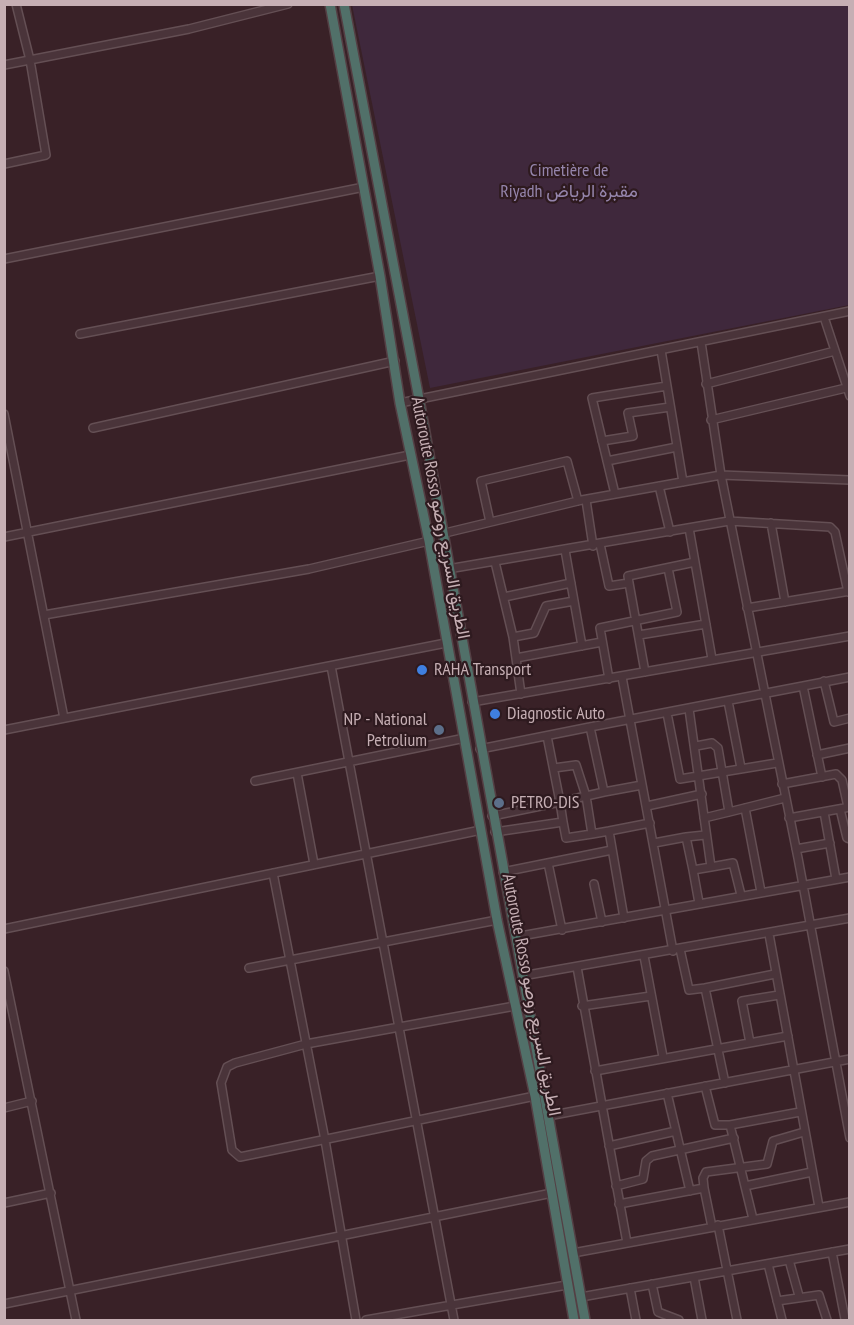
<!DOCTYPE html>
<html>
<head>
<meta charset="utf-8">
<style>
	body { margin:0 }
	#map { position:relative; width:854px; height:1325px; overflow:hidden; background:#392127; font-family:"PT Sans Narrow",sans-serif }
	canvas { display:block }
	.frame { position:absolute; inset:0; border:6px solid #c6afb4; pointer-events:none }
</style>
</head>
<body>
<div id="map">
<canvas width="854" height="1325"></canvas>
<div class="frame"></div>
</div>
<script>
const context = document.querySelector('canvas').getContext('2d');
context.lineJoin = 'round';
function paint(path, color) { context.fillStyle = color; context.fill(path, 'evenodd'); }
const shape = rows => new Path2D(rows.map(r => 'M' + r).join(''));
function trace(path, color, width, dash) { context.strokeStyle = color; context.lineWidth = width; context.lineCap = dash ? 'butt' : 'round'; context.setLineDash(dash || []); context.stroke(path); }
function write(font, color, halo, rows, align = 'center') {
  context.font = font + ' "PT Sans Narrow",Vazirmatn,sans-serif'; context.lineWidth = 4.5; context.setLineDash([]); context.textBaseline = 'middle'; context.strokeStyle = halo; context.fillStyle = color; for (const [text, x, y, turn = 0] of rows) {
    context.save(); context.translate(x, y); context.rotate((+turn || 0) * Math.PI / 180); context.textAlign = isNaN(turn) ? turn : align; if (halo) context.strokeText(text, 0, 0); context.fillText(text, 0, 0); context.restore();
  }
}
const green = shape([
	[352,5,849,5,849,305,430,388]
]);
const minor = shape([
	[4,65,189,29,288,4],
	[4,164,46,155,30,60,16,4],
	[4,259,364,187],
	[824,317,850,396],
	[80,334,380,276],
	[701,342,721,475,798,858,850,1138],
	[661,350,683,482],
	[706,384,835,351],
	[400,403,850,311],
	[4,414,64,718],
	[711,420,850,387],
	[93,428,395,361],
	[602,441,633,436,628,413,670,407],
	[607,461,677,447],
	[659,486,670,532],
	[615,494,592,398,667,386],
	[586,500,593,546],
	[490,522,481,481,567,461,578,501],
	[771,523,785,602],
	[689,528,712,659],
	[441,534,582,500,721,475,850,480],
	[4,537,410,455],
	[600,544,609,586,629,583,628,576,695,562],
	[565,550,582,646],
	[495,562,513,637],
	[448,569,729,521,830,527,835,532,848,592],
	[629,583,645,672],
	[504,597,571,583],
	[747,608,850,591],
	[44,615,309,569,429,541],
	[639,635,706,624],
	[516,658,602,642],
	[331,666,454,1320],
	[622,677,673,951],
	[609,679,600,628,677,612,668,568],
	[824,681,834,722,850,718],
	[803,686,822,777],
	[521,694,513,637,534,633,546,606,574,601],
	[728,701,741,768],
	[472,702,850,636],
	[689,709,711,867,693,870,699,903],
	[667,713,680,779,777,763],
	[4,730,446,643],
	[547,736,560,802,604,792],
	[696,746,712,743,718,748,729,812,785,798],
	[480,749,590,727],
	[817,755,850,748],
	[554,768,576,765,586,796,592,834,609,831],
	[297,773,314,864],
	[255,781,465,738],
	[782,784,836,774,842,780,848,807],
	[642,785,604,792,590,727,850,677],
	[647,806,702,794],
	[745,808,761,892],
	[840,809,847,838,850,839],
	[824,812,836,879],
	[492,816,560,802,563,822,495,832],
	[704,818,729,812],
	[789,818,850,807],
	[563,822,566,838,592,834],
	[654,843,686,837],
	[796,849,830,843],
	[548,863,562,930],
	[711,867,733,863,741,895],
	[693,870,686,837,705,835],
	[503,872,612,850],
	[273,873,325,1140,356,1320],
	[594,884,602,922],
	[624,918,609,831,650,823],
	[4,929,481,830],
	[769,934,819,1207],
	[515,937,850,877],
	[680,949,689,990,705,988,725,1083],
	[644,956,663,1057],
	[577,967,627,1243],
	[249,968,497,920],
	[4,971,76,1320],
	[522,976,850,918],
	[705,988,775,974],
	[515,1006,306,1044,235,1063,227,1067,221,1083,232,1150,240,1157,535,1096],
	[582,1006,651,996],
	[750,1043,742,1001,779,995],
	[595,1071,788,1036],
	[705,1086,715,1125,730,1125],
	[667,1093,690,1191],
	[4,1108,32,1101],
	[548,1116,850,1059],
	[609,1146,676,1131],
	[616,1186,643,1179,646,1161,652,1156,734,1138],
	[745,1186,812,1172],
	[704,1188,703,1178,706,1172,767,1164,773,1141,804,1132],
	[4,1203,51,1193],
	[619,1204,704,1188,712,1227],
	[753,1219,730,1125,800,1112],
	[718,1225,737,1320],
	[832,1252,845,1319],
	[573,1253,850,1202],
	[789,1260,799,1296],
	[768,1264,782,1320],
	[694,1277,702,1320],
	[652,1284,658,1312,679,1320],
	[630,1288,636,1320],
	[581,1297,850,1249],
	[777,1301,819,1295,827,1320],
	[4,1304,552,1193],
	[366,1320,567,1285]
]);
const highway = shape([
	[330,4,380,276,400,403,429,541,497,920,535,1096,574,1320],
	[344,4,419,399,585,1320]
]);
const markers = [
	[422,670,6,"#3f7fe0"],
	[495,714,6,"#3f7fe0"],
	[439,730,6,"#5c6f8a"],
	[499,803,6,"#5c6f8a"]
];
const parkNames = [
	["Cimetière de",569,171],
	["Riyadh مقبرة الرياض",569,192]
];
const streetNames = [
	["Autoroute Rosso الطريق السريع روصو",440,518,79],
	["Autoroute Rosso الطريق السريع روصو",531,995,79]
];
const poiNames = [
	["RAHA Transport",434,670],
	["Diagnostic Auto",507,714],
	["NP - National",427,720,"right"],
	["Petrolium",427,741,"right"],
	["PETRO-DIS",511,803]
];
paint(green, '#3f283c');
trace(minor, '#644f54', 10);
trace(highway, '#543f44', 12);
trace(minor, '#4a343a', 7);
trace(highway, '#517069', 9);
for (const [x, y, r, color] of markers) { const dot = new Path2D(); dot.arc(x, y, r, 0, 2 * Math.PI); context.fillStyle = color; context.fill(dot); trace(dot, '#2e1a1f', 2); }
write('18px', '#9585ac', '#2e1a1f', parkNames);
write('18px', '#c6afb4', '#2e1a1f', streetNames);
write('18px', '#c6afb4', '#2e1a1f', poiNames, 'left');
</script>
</body>
</html>
